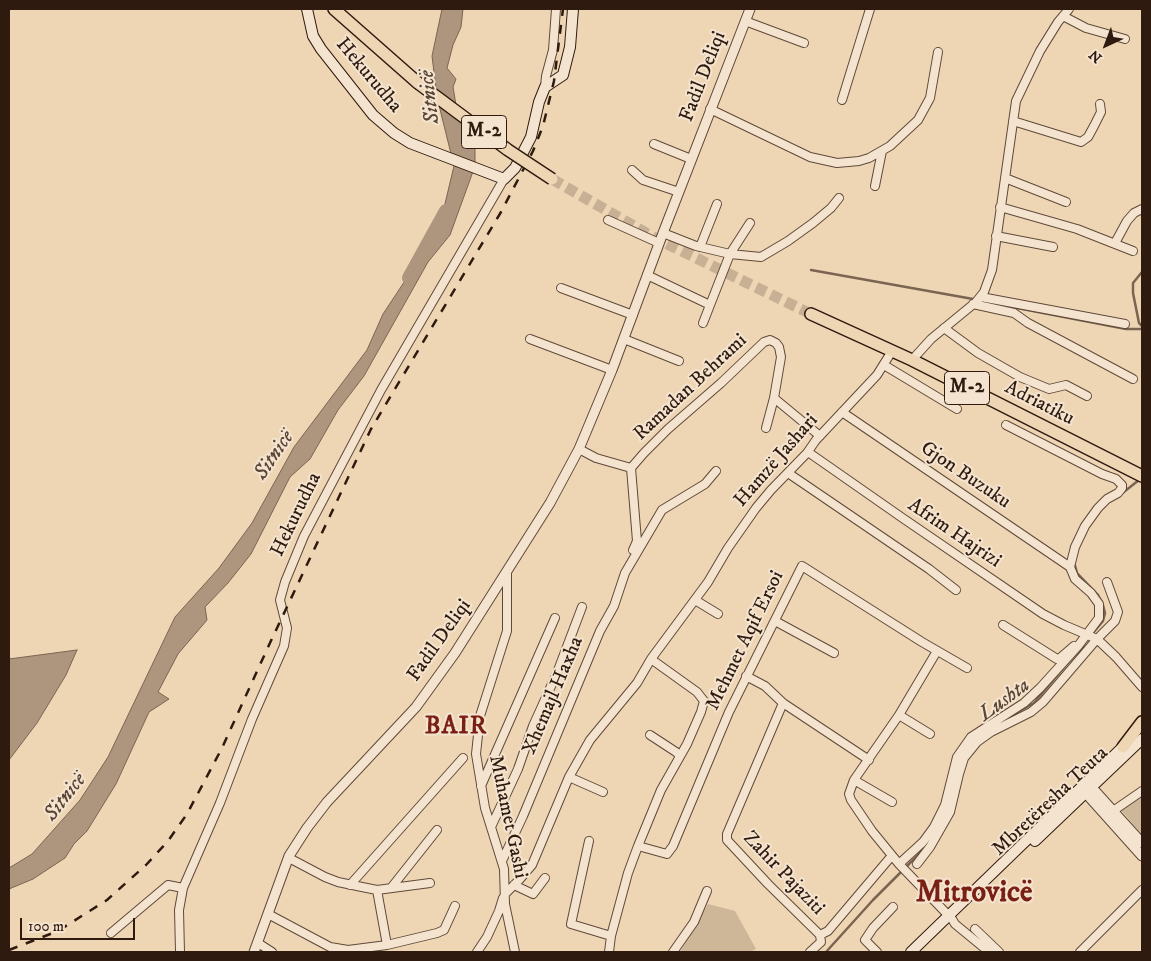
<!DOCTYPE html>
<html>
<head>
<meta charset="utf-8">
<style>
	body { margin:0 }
	#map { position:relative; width:1151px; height:961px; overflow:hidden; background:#eed6b5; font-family:"IM FELL DW Pica",serif }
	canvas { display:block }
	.frame { position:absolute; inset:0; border:10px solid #2f1a0f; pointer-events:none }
	.north { position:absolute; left:1081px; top:20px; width:50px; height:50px; -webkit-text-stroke:4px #f4e4cf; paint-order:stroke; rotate:223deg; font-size:14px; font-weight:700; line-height:20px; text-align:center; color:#2f1a0f }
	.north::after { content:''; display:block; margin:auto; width:18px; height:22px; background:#2f1a0f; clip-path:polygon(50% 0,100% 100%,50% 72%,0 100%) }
	.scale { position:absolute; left:20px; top:918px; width:115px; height:22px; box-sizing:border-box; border:2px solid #2f1a0f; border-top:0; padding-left:6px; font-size:15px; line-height:18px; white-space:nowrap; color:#2f1a0f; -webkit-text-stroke:4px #f4e4cf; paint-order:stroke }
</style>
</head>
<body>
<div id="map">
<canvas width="1151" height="961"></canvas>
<div class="frame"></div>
<div class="north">N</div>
<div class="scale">100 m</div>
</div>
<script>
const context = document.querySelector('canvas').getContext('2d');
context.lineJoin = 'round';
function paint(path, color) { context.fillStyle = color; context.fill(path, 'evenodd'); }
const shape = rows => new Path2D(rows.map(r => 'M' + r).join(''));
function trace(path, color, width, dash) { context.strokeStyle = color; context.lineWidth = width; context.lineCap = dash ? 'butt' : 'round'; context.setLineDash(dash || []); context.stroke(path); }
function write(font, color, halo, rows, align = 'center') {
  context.font = font + ' "IM FELL DW Pica",serif'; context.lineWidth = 4; context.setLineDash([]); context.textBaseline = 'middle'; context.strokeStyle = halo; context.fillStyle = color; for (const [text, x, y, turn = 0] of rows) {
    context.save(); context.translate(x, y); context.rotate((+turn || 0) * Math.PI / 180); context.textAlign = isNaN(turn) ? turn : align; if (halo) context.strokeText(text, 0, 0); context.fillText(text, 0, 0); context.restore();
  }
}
const green = shape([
	[1142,793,1142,835,1121,810],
	[708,904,735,911,756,949,750,952,680,952]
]);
const water = shape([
	[442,9,463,9,461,27,453,45,447,68,456,79,453,87,457,111,475,142,475,166,450,235,428,262,364,376,338,410,310,459,290,477,251,554,228,583,205,607,207,620,178,654,158,692,169,699,149,712,116,784,87,831,74,844,65,858,33,879,9,889,9,868,32,854,80,800,108,757,175,617,219,568,252,523,294,447,367,350,383,314,432,240,443,212,454,166,437,97,432,56,442,9],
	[77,650,66,675,37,723,9,760,9,659,77,650]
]);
const stream = shape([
	[811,270,973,299],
	[1142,272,1133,283,1133,293,1139,323,1142,326],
	[981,301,1126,329,1142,329],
	[1120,495,1139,480],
	[1012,715,1034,703,1103,621,1105,613,1103,605,1098,595,1077,573,1074,562],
	[826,952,873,900,917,856,930,839]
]);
const river = shape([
	[409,278,446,211]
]);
const primaryTunnel = shape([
	[552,179,655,238,811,314]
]);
const minor = shape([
	[1063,16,1086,28,1125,39],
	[745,21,804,43],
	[545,87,546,76,553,50,556,9],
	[842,100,870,9],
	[710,109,810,157,837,163,859,161,869,158,890,146,918,120,930,98,938,52],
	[1013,121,1081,142,1088,137,1094,126,1101,112,1100,104],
	[654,144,691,159],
	[632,170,643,180,679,192],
	[1005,178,1066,202],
	[875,186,882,151],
	[1000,207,1077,229,1133,251],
	[608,220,659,243],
	[663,233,696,246,730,254,761,257,788,241,813,223,831,208,839,198],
	[996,236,1053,247],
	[1115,243,1127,221,1134,213,1142,209],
	[700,247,717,204],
	[647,275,710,305],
	[561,288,633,315],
	[981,297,1125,324],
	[973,304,1014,313,1028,323,1133,379],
	[703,323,730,254,750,223],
	[944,328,978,353,1020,377,1049,389,1066,385,1087,396],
	[530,339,612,370],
	[624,339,679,361],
	[912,360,931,339,976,302,984,292,992,270,1016,101,1040,51,1058,22,1069,9],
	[884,365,957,409],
	[842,412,1070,567],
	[766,428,774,398],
	[579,449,596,458,631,468,644,453,668,429,721,383,764,342,770,340,776,343,779,347,781,357,774,398,820,436],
	[808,452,904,519,1043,614,1064,625,1097,639,1116,657,1142,687],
	[631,468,637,541,633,550],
	[788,473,929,569,956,590],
	[507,572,507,631,480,716,476,754,485,808,504,869,505,904,515,952],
	[695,600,718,614],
	[775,621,834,653],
	[1003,625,1057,659,1060,658,1074,646],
	[937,651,899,715,854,780,849,794,851,800,872,831,899,864,949,916],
	[746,676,765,686,783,703,869,760],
	[783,703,727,834,727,840,768,884,820,935,821,942,810,952],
	[899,715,930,734],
	[650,735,676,752,680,756],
	[569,777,603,792],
	[854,780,892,802],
	[481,786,555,618],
	[1113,811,1142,791],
	[491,827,518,769,533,726,557,673,582,607],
	[589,841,571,924,611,936],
	[638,846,667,854,673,846,729,712,802,566,922,642,967,668],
	[289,858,325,877,338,882,362,887,377,890,430,883],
	[502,861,523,816,600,631,614,606,625,573,662,510,705,484,716,471],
	[899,864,923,842,934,827,945,805,957,757,971,737,1024,703,1040,688,1078,646,1099,618,1099,604,1091,593,1075,579,1070,567,1075,547,1085,526,1098,508,1107,499,1118,493,1122,488,1122,485,1116,479,1102,474,1006,425],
	[917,864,930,847,950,812,959,774,964,758,977,742,991,732,1031,712,1043,702,1097,639,1115,621,1118,612,1107,582],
	[350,885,463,758],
	[514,885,533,894,545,878],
	[391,888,437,830],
	[377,890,387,945],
	[506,893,520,879,532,865,569,777,590,740,637,683,651,659,708,582,728,548,756,508,771,490,807,453,816,440,877,375,892,351],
	[268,914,330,947,348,950,387,945,437,933,444,930,455,906],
	[952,919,955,924,989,952],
	[975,929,999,952],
	[111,933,168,885,183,888],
	[820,935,828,931,889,859,893,857],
	[258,943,272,952],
	[180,952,179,910,183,888,220,803,252,719,284,646,287,628,280,600,285,582,304,536,381,390,504,179],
	[477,952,487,937,499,911,503,898],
	[609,952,611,936,628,873,638,846,661,790,687,744,701,712,704,701,697,692,651,659],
	[673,952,694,922,707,891],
	[877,952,865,940,873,928,893,907],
	[1080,952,1142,890]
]);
const tertiary = shape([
	[1087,782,1142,843],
	[1082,789,1142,856],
	[254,952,289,856,307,828,327,802,416,707,455,653,550,503,579,449,612,370,663,233,750,9]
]);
const secondary = shape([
	[307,9,313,36,321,49,373,115,394,133,410,143,504,179,515,168,531,137,539,102,545,87,563,75,570,47,573,9],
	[1035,841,1142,739],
	[911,952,1128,742]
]);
const primary = shape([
	[334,9,418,83],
	[811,314,912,360,1142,476],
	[1123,747,1142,722]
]);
const rail = shape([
	[9,950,58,931,107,900,146,865,168,841,187,814,222,748,269,645,371,429,501,212,533,151,543,126,554,81,563,9]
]);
const primaryBridge = shape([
	[418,83,508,150,552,179]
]);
const shields = [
	[484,132,45],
	[967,388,45]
];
const shieldNames = [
	["M-2",484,132],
	["M-2",967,388]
];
const streetNames = [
	["Hekurudha",368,76,50],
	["Fadil Deliqi",704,77,-69],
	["Ramadan Behrami",691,388,-43],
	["Adriatiku",1039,404,27],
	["Hamzë Jashari",777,461,-49],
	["Gjon Buzuku",965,476,34],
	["Hekurudha",297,515,-64],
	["Afrim Hajrizi",954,534,34],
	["Fadil Deliqi",440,641,-55],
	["Mehmet Aqif Ersoi",746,641,-64],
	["Xhemajl Haxha",554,696,-67],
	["Mbretëresha Teuta",1051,802,-43],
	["Muhamet Gashi",507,817,78],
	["Zahir Pajaziti",783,874,46]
];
const waterNames = [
	["Sitnicë",431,97,-97],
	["Sitnicë",275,456,-56],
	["Lushta",1005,701,-36],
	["Sitnicë",66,798,-52]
];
const districtNames = [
	["BAIR",456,728]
];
const townNames = [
	["Mitrovicë",974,895]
];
paint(green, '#ceb699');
paint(water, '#ad967d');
trace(water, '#7b6451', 1);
trace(stream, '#7b6451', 2.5);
trace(river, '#ad967d', 14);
trace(primaryTunnel, '#c8b094', 11, [11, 5.5]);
trace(minor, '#5f4938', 10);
trace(tertiary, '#5f4938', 11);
trace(secondary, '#2f1a0f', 12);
trace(primary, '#2f1a0f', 14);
trace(minor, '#f4e4cf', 8);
trace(tertiary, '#f4e4cf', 9);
trace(secondary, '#f4e4cf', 10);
trace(primary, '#eed6b5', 11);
trace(rail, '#2f1a0f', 2.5, [9, 9]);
trace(primaryBridge, '#2f1a0f', 14, []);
trace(primaryBridge, '#eed6b5', 11);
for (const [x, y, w] of shields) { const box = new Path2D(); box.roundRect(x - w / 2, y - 16.5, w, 33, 4); context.fillStyle = '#f4e4cf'; context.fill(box); trace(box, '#2f1a0f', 1); }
write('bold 19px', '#2f1a0f', null, shieldNames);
write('20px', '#2f1a0f', '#f4e4cf', streetNames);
write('italic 21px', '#5b4536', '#f4e4cf', waterNames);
context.letterSpacing = '1px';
write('bold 25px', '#7a1f14', '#f4e4cf', districtNames);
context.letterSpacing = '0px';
write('bold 30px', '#7a1f14', '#f4e4cf', townNames);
</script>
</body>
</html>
